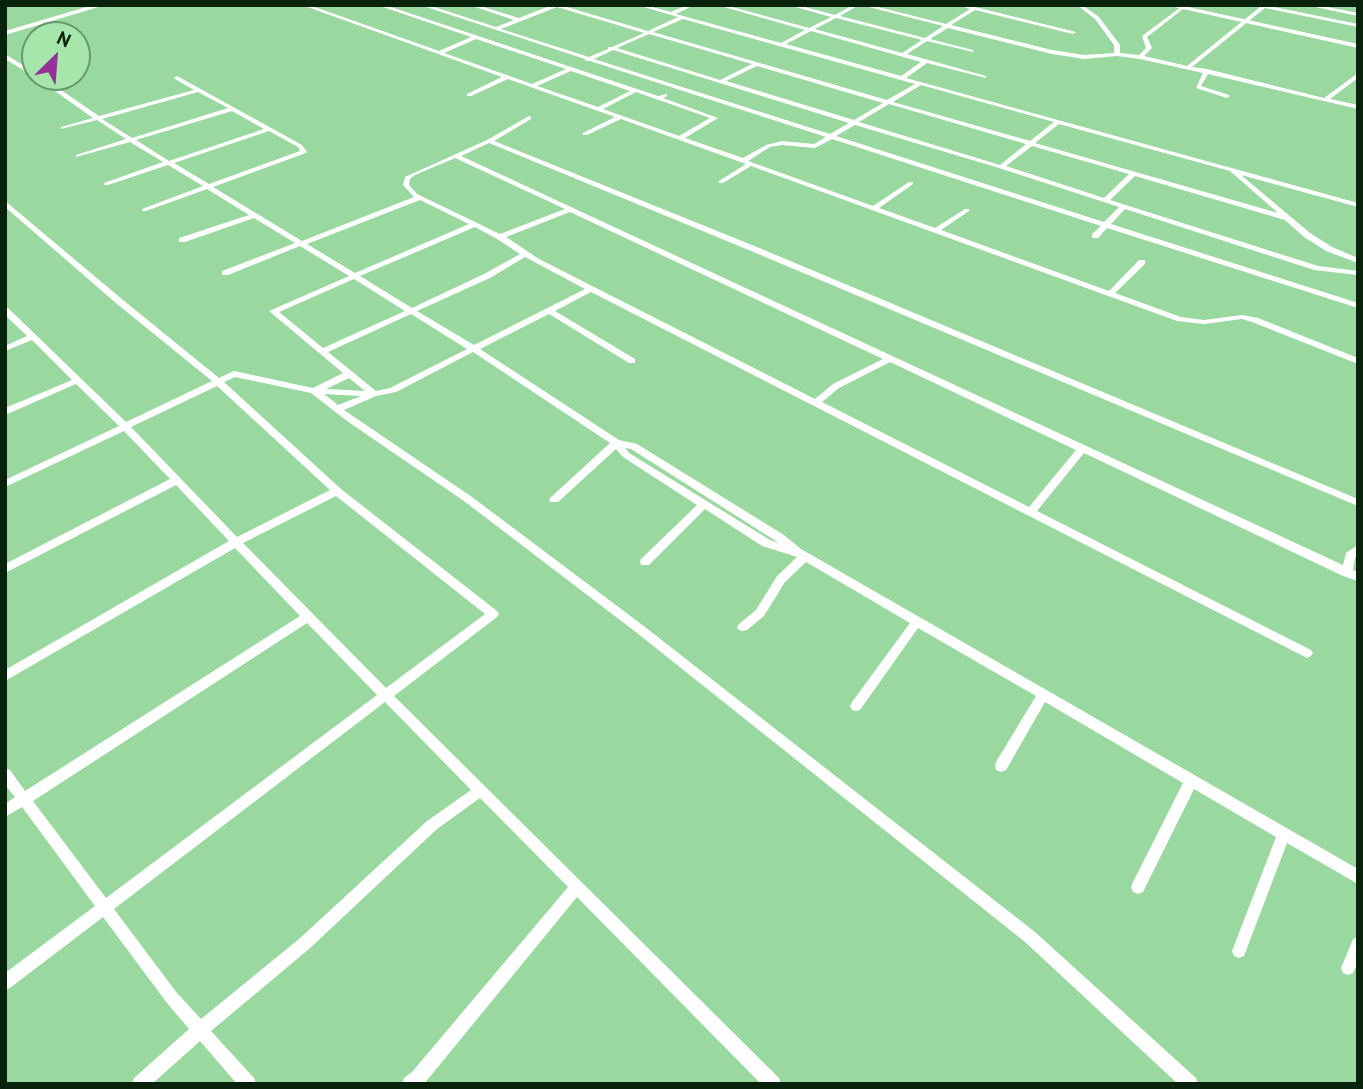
<!DOCTYPE html>
<html>
<head>
<meta charset="utf-8">
<style>
	body { margin:0 }
	#map { position:relative; width:1363px; height:1089px; overflow:hidden; background:#99d99f; font-family:"PT Sans",sans-serif }
	canvas { display:block }
	.frame { position:absolute; inset:0; border:7px solid #08220c; pointer-events:none }
	.north { position:absolute; left:21px; top:21px; width:70px; height:70px; box-sizing:border-box; background:#a6e6ab; border:2px solid #67986b; border-radius:50%; rotate:25deg; font-size:19px; font-weight:700; line-height:28px; text-align:center; color:#08220c }
	.north::after { content:''; display:block; margin:auto; width:24px; height:32px; background:#953198; clip-path:polygon(50% 0,100% 100%,50% 72%,0 100%) }
</style>
</head>
<body>
<div id="map">
<canvas width="1363" height="1089"></canvas>
<div class="frame"></div>
<div class="north">N</div>
</div>
<script>
const context = document.querySelector('canvas').getContext('2d');
context.lineJoin = 'round';
const shape = rows => new Path2D(rows.map(r => 'M' + r).join(''));
function paint(path, color) { context.fillStyle = color; context.fill(path, 'evenodd'); }
const street = shape([
	[302,5,309,5,439,51,471,37,377,5,385,5,658,96,667,94,667,96,663,98,718,118,685,138,743,158,766,145,782,141,814,144,826,137,590,61,585,61,585,59,420,5,428,5,496,27,514,20,469,5,477,5,519,18,552,5,560,5,648,31,678,17,637,5,645,5,671,12,687,5,694,5,676,14,781,43,805,30,717,5,725,5,809,28,831,17,788,5,797,5,835,15,853,5,859,5,840,16,925,38,943,26,861,5,870,5,946,24,970,9,958,5,967,5,1076,32,1073,34,975,10,951,25,1052,50,1084,55,1114,53,1114,45,1095,19,1077,5,1082,5,1099,17,1120,45,1120,53,1139,55,1146,48,1142,36,1181,7,1183,9,1147,37,1152,48,1144,56,1187,66,1260,7,1254,5,1264,5,1358,24,1358,27,1265,8,1192,67,1207,69,1324,98,1358,73,1358,78,1330,99,1358,105,1358,109,1208,74,1201,86,1229,95,1229,97,1227,98,1196,88,1203,73,1140,59,1117,56,1084,59,1052,54,948,28,930,39,973,50,973,52,927,41,907,54,986,76,986,78,927,63,906,78,1358,203,1358,207,1241,175,1310,233,1332,247,1358,258,1358,263,1326,251,1304,237,1285,220,1135,176,1110,200,1318,266,1358,271,1358,275,1314,270,1125,209,1111,224,1358,303,1358,308,1107,228,1098,238,1092,238,1092,234,1101,226,832,139,815,148,782,145,770,147,748,161,873,206,909,182,913,182,913,184,879,208,935,228,965,209,969,209,969,211,941,230,1109,291,1139,260,1145,260,1145,264,1115,293,1181,317,1204,320,1242,315,1258,318,1358,358,1358,364,1252,322,1242,319,1204,324,1177,321,751,166,723,183,719,183,719,181,746,164,621,119,587,135,583,135,583,133,615,117,508,79,471,96,467,96,467,94,502,77,302,5],
	[557,7,644,33,612,47,608,47,608,49,589,57,501,29,557,7],
	[836,18,922,40,902,53,815,29,836,18],
	[683,19,779,46,915,84,887,100,653,32,683,19],
	[811,31,921,62,901,76,786,44,811,31],
	[649,34,752,64,720,80,617,48,649,34],
	[476,39,566,69,532,84,444,53,476,39],
	[613,50,849,123,830,134,594,59,613,50],
	[757,66,883,103,854,120,726,81,757,66],
	[571,71,630,91,598,107,537,86,571,71],
	[921,85,1054,122,1030,141,893,102,921,85],
	[636,92,656,99,710,118,679,136,603,109,636,92],
	[889,104,1026,144,1000,165,859,122,889,104],
	[1059,124,1230,171,1278,213,1035,143,1059,124],
	[855,125,999,168,1119,207,1104,222,836,136,855,125],
	[1032,146,1129,174,1104,198,1006,166,1032,146],
	[1306,5,1317,5,1358,13,1358,16,1306,5],
	[5,54,35,73,35,77,5,59,5,54],
	[177,76,302,145,307,152,306,153,213,187,302,241,414,197,403,185,405,177,487,140,529,116,531,117,531,119,494,141,757,247,1358,499,1358,506,751,251,489,143,461,156,1343,565,1346,553,1358,545,1358,555,1355,558,1353,570,1358,572,1358,581,1343,576,1084,453,1037,511,1311,650,1313,653,1311,656,1307,658,591,292,555,311,635,359,635,363,629,363,549,314,480,349,619,440,637,444,784,535,801,549,1358,869,1358,884,1287,843,1244,956,1239,958,1234,956,1232,951,1276,837,1194,789,1143,892,1138,894,1133,892,1131,887,1133,882,1183,783,1045,702,1006,770,1001,772,996,770,995,766,996,762,1036,696,918,628,860,710,856,711,852,710,850,706,852,702,910,623,806,562,785,582,764,616,747,630,743,631,739,630,737,627,739,624,756,610,777,576,797,557,762,546,705,509,649,565,641,565,640,562,641,559,697,505,623,457,616,449,558,502,550,502,549,500,550,498,610,443,473,352,396,392,376,396,344,410,472,497,645,627,1035,932,1196,1078,1198,1084,1178,1084,1025,942,637,633,464,501,347,421,311,393,235,377,224,382,341,489,497,611,499,614,497,617,394,696,779,1078,781,1084,761,1084,577,897,424,1084,402,1084,404,1078,412,1072,568,887,480,798,437,829,309,949,211,1031,254,1078,256,1084,237,1084,200,1041,152,1084,132,1084,134,1078,189,1029,167,1003,103,917,10,988,5,990,5,973,95,906,22,807,5,817,5,804,15,797,5,785,5,768,10,770,25,791,300,616,235,548,5,681,5,670,229,541,176,485,5,573,5,564,170,479,124,431,5,487,5,480,119,426,76,384,5,415,5,408,72,380,32,340,5,351,5,346,27,336,5,315,5,308,8,308,126,422,212,381,117,304,5,207,5,201,123,300,219,378,234,371,313,388,343,373,269,311,349,276,300,246,228,275,222,275,222,271,295,243,254,218,185,242,179,242,179,238,249,215,207,189,146,211,142,211,142,209,203,186,168,165,108,185,104,185,104,183,163,162,130,142,76,157,76,155,126,139,97,120,61,129,61,127,93,118,35,77,42,77,99,116,194,90,175,79,174,78,177,76],
	[198,92,228,108,132,138,102,119,198,92],
	[232,111,264,129,169,161,136,140,232,111],
	[269,131,298,147,300,151,209,184,174,163,269,131],
	[455,158,565,209,500,234,417,194,409,185,410,179,415,175,455,158],
	[420,200,469,224,355,273,307,244,420,200],
	[570,212,883,359,833,384,815,399,539,259,506,237,570,212],
	[475,227,497,239,520,254,484,274,412,308,360,276,475,227],
	[525,257,585,289,474,345,417,311,490,278,525,257],
	[354,279,405,311,323,348,279,312,354,279],
	[411,314,467,349,390,388,376,391,328,352,411,314],
	[890,362,1076,450,1029,507,822,402,839,388,890,362],
	[349,378,365,391,326,389,349,378],
	[217,386,330,490,237,537,131,427,217,386],
	[324,394,361,396,338,405,324,394],
	[625,448,631,449,779,543,770,540,629,453,625,448],
	[336,496,485,614,386,688,243,543,336,496],
	[307,623,377,695,106,898,33,801,307,623],
	[385,702,471,790,427,821,299,939,201,1019,177,993,114,909,385,702],
	[1358,937,1358,962,1353,973,1348,975,1343,973,1341,968,1353,939,1358,937]
]);
const secondary = shape([
	[93,5,105,5,5,35,5,31,93,5],
	[1165,5,1179,5,1358,44,1358,48,1165,5]
]);
paint(street, '#fff');
paint(secondary, '#fff');
</script>
</body>
</html>
